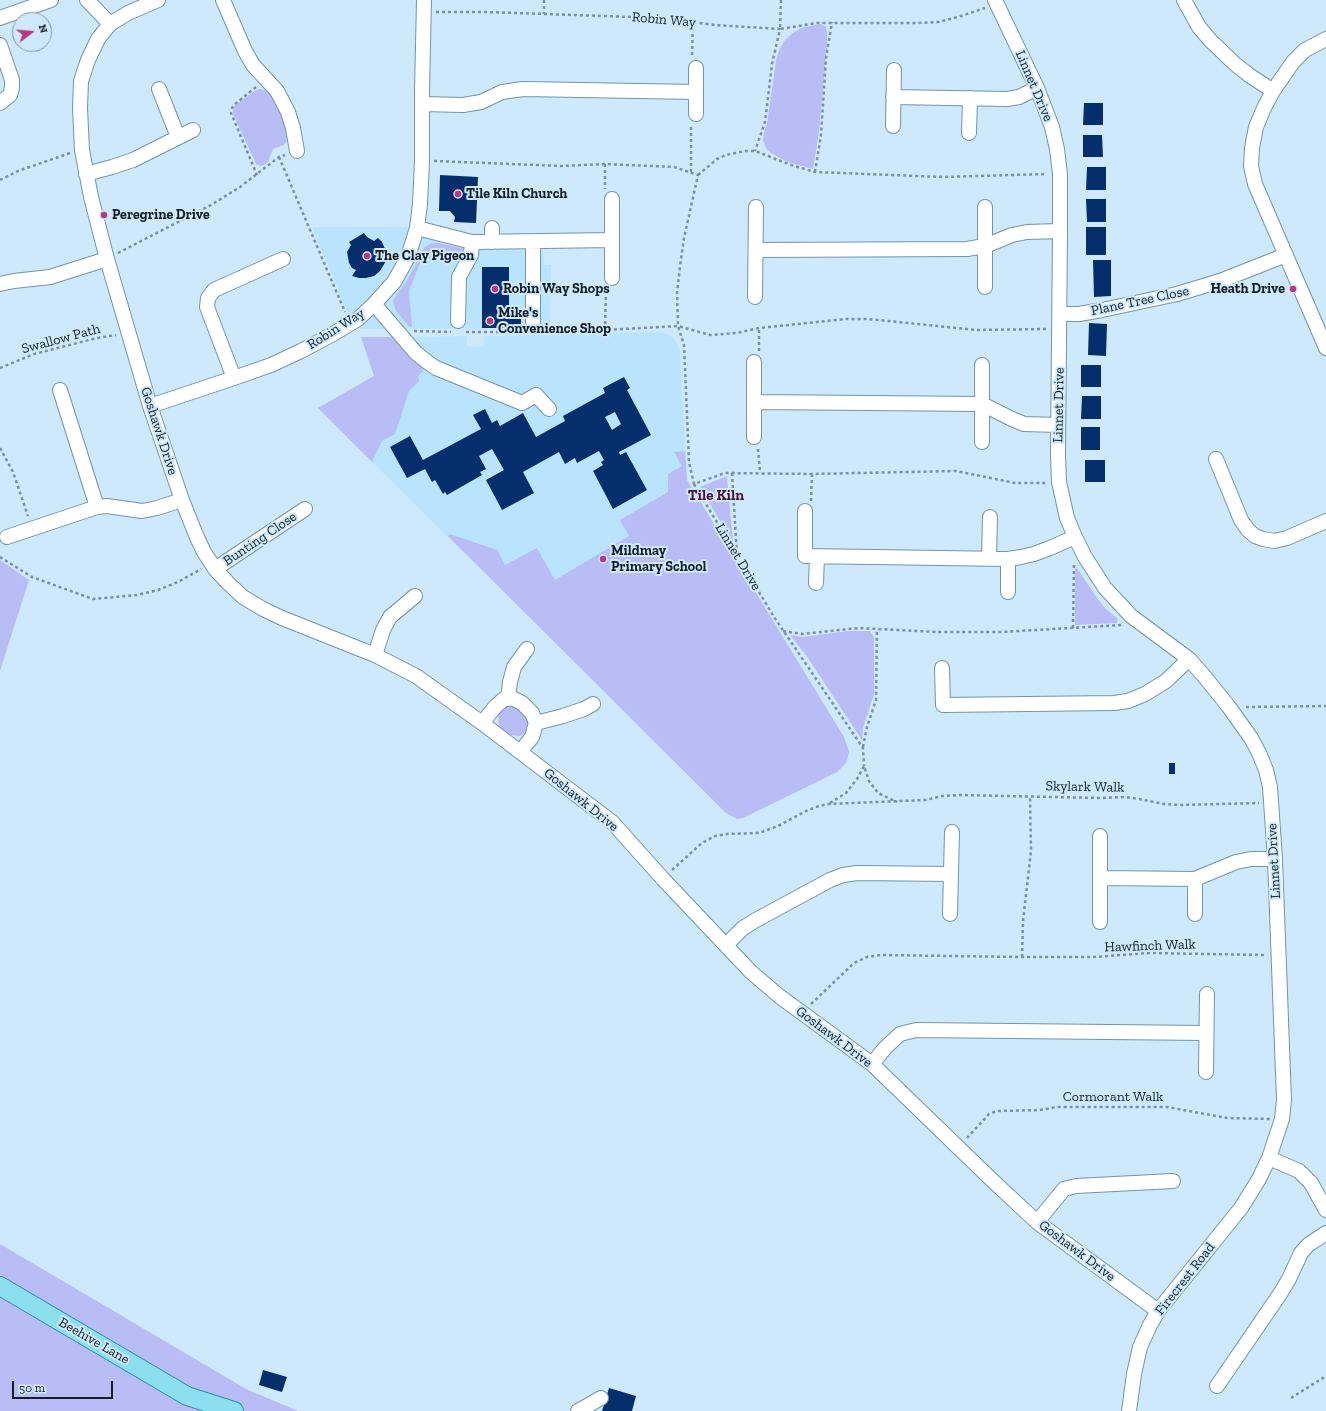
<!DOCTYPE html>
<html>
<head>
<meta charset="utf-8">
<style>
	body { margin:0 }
	#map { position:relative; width:1326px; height:1411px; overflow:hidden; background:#cee9fb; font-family:"Zilla Slab",serif }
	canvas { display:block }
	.north { position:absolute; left:12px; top:12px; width:40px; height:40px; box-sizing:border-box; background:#cee9fb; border:1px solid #8398a6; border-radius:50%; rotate:74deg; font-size:11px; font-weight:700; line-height:16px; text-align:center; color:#131f27 }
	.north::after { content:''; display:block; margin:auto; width:14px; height:18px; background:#b73783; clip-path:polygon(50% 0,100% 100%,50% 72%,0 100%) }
	.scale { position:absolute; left:12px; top:1381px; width:101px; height:18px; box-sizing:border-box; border:2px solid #131f27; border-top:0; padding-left:5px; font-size:12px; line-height:14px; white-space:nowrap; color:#131f27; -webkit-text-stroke:3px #cee9fb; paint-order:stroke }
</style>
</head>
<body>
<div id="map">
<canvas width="1326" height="1411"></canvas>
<div class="north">N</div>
<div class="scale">50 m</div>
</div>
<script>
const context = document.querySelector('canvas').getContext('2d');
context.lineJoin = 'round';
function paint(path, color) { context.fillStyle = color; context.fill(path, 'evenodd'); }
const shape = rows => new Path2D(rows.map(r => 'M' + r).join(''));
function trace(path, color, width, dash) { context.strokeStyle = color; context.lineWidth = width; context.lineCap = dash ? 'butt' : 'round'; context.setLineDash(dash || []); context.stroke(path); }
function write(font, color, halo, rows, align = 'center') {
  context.font = font + ' "Zilla Slab",serif'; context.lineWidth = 4; context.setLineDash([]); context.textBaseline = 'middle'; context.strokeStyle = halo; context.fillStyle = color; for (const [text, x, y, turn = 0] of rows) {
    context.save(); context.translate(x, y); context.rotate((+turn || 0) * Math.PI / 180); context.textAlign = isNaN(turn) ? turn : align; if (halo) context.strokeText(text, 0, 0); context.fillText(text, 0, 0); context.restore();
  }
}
const built = shape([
	[312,227,408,227,439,243,466,249,543,250,544,265,551,265,550,328,361,329,348,314],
	[661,332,668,334,674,338,678,346,680,353,687,480,844,737,849,752,846,763,837,772,743,818,737,819,726,813,318,408,374,376,361,337,393,337,411,357,421,348,412,337,467,336,466,346,483,347,484,336]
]);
const green = shape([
	[821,24,826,27,827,33,827,44,819,132,813,169,787,162,771,153,766,148,763,140,764,133,767,123,776,61,779,50,785,40,794,32,804,27],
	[261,89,266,91,272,96,278,107,284,122,287,141,284,145,273,149,268,162,264,165,260,166,256,164,233,114,233,111,234,106,239,102,256,90],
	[432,243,439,243,466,249,461,262,422,258,409,291,412,327,410,327,396,311,394,305,393,300,406,282,415,266,420,254,425,247],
	[361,337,393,337,415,362,424,370,418,376,419,381,409,391,395,434,382,441,372,462,318,408,374,376],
	[685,451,687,480,844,737,849,752,846,763,837,772,743,818,737,819,726,813,448,536,450,534,497,550,505,565,537,548,555,580,629,536,620,520,668,492,668,474,682,466,674,452],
	[727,476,733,543,700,487],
	[0,560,29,580,0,671],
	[1077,568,1095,595,1104,607,1118,619,1117,623,1075,625,1075,569],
	[848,631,870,631,874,637,874,694,863,728,862,740,806,655,790,635,803,637],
	[505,705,516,705,525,714,529,723,528,728,525,733,520,736,508,735,499,726,498,713],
	[0,1244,246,1389,298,1411,0,1411]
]);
const building = shape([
	[1084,103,1103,103,1103,125,1083,125],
	[1083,135,1102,135,1103,157,1083,157],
	[1087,167,1106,167,1106,190,1086,190],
	[440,175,478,177,476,223,454,222,455,217,450,211,439,211],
	[1086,199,1106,199,1106,222,1087,222],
	[1086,227,1106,227,1106,255,1086,255],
	[364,233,367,237,374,241,378,238,382,242,385,249,386,261,380,271,374,276,366,278,359,278,352,276,356,270,352,268,349,263,347,252,351,245,349,242],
	[1093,260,1111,260,1111,296,1094,297],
	[482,267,509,267,509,312,521,312,521,328,482,328],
	[1089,323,1107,324,1106,356,1088,355],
	[1081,365,1101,365,1101,387,1081,387],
	[624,377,630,388,627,390,651,435,619,452,620,455,626,452,647,490,613,509,593,471,603,465,601,462,604,460,599,451,577,463,575,458,565,464,559,452,523,472,534,493,502,510,486,480,504,470,492,449,479,456,486,469,480,472,482,475,447,495,445,492,443,494,435,480,432,482,425,469,407,478,390,447,410,436,423,460,481,429,473,415,485,409,492,423,497,420,500,426,523,413,536,437,565,421,563,416,605,393,603,388],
	[615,412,621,424,612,430,605,417],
	[1082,396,1101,396,1101,419,1081,419],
	[1081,427,1100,427,1100,450,1081,450],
	[1085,460,1105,460,1105,482,1085,482],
	[1169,763,1175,763,1175,774,1169,774],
	[263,1370,287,1377,282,1392,259,1385],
	[609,1388,636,1396,632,1411,602,1411]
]);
const path = shape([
	[544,0,544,14],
	[781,0,780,29,817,23,918,23,939,22,961,16,985,8],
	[436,12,486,12,662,18,715,25,780,29,772,64,765,122,755,151],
	[692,55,693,22],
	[256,87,235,104,232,108,231,113,257,175],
	[279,157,345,312],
	[434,161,562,166,605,164,674,167,698,175],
	[605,164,605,189],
	[691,172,691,125],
	[815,172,821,135,826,58,832,22],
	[698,175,717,159,726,155,745,151,755,151,791,165,815,172,943,177,1047,174],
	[0,180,18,171,70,153],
	[118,253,211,205,240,187,279,157,285,155],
	[1046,329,977,330,868,319,846,319,759,328,737,333,710,335,678,326,684,345,689,462,694,484,725,473,812,474,956,471,1015,483,1047,483],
	[605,330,606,289],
	[414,331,451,332],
	[466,332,525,332],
	[542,332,605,330,678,326,677,293,680,266,684,238,698,175],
	[759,351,759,328],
	[0,368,34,354,97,338,116,335],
	[0,448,13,472,28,516],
	[758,449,760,472],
	[732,473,737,556],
	[694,484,774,617,863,748,864,766],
	[811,501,812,474],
	[0,557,32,577,93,599,137,595,158,590,178,582,201,569],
	[1073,628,1074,565],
	[783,631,802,634,859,628,937,632,1001,632,1122,625],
	[1246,707,1326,706],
	[863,747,867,727,876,700,877,629],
	[830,803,846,793,857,779,864,766,869,781,878,793,897,802],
	[672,870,702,843,715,836,727,834,759,833,778,826,806,811,819,806,829,804,926,800,942,796,960,795,1100,798,1125,797,1139,799,1164,804,1180,805,1259,803],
	[1022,957,1023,921,1031,851,1030,797],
	[811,1004,854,963,867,957,881,955,1022,957,1094,957,1149,953,1266,955],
	[967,1138,989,1114,997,1111,1040,1110,1057,1107,1167,1107,1227,1118,1270,1119],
	[1291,1398,1326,1376]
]);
const minor = shape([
	[87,0,110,24],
	[158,0,128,13,110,24,98,39,88,60,81,81,80,108,82,150,91,197,107,259,150,406,182,500,196,535,204,552,215,569,228,583,243,597,263,609,282,618,375,655,416,676,482,723,612,822,663,879,751,972,779,996,872,1064,994,1182,1037,1222,1158,1311],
	[223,0,245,51,253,65,277,91,288,112,293,128,297,151],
	[995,0,1037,88,1052,127,1057,149,1060,174,1060,231,1058,454,1059,482,1067,518,1075,537,1085,557,1105,588,1131,616,1189,659,1204,676,1229,707,1251,738,1259,753,1266,770,1270,787,1275,859,1284,1100,1282,1119,1269,1158,1259,1179,1241,1208,1158,1311,1150,1325,1140,1347,1134,1374,1129,1411],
	[1184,0,1199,27,1210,40,1235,64,1249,75,1273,91],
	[0,18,51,0],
	[1326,39,1305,50,1293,62,1273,91,1264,108,1256,127,1252,148,1251,166,1255,184,1326,348],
	[0,45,12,80,12,88,10,95,0,103],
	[159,89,178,137],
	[893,97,1007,99,1019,97,1037,88],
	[422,104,463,105,481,102,502,92,523,89,696,92],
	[696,114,696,68],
	[893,126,894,70],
	[969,133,970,98],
	[86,174,112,167,133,160,193,130],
	[612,199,612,278],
	[417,228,472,242,612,240],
	[492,242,492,228],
	[533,242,533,322],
	[756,250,967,249,985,246,1012,235,1027,232,1060,231],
	[0,284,14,281,50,277,107,259],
	[985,287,985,207],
	[755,297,756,207],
	[374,304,416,353,426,361,436,368,522,403,536,395,549,409],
	[1060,314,1079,314,1102,310,1177,294,1220,281,1286,255],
	[458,321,459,277,471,255,472,242],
	[234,378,207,307,208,298,214,290,283,259],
	[60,390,97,507],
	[754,402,982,404,1012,419,1024,424,1058,425],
	[150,406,234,378,271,365,301,351,333,334,358,319,374,304,394,282,408,257,417,228,420,204,422,161,422,91,424,0],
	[754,437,754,362],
	[982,442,982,365],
	[1216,459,1241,520,1248,530,1255,536,1263,539,1274,541,1287,538,1326,521],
	[805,511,805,556,1008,559,1021,557,1034,554,1050,548,1075,537],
	[7,537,97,507,107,506,142,511,157,508,182,500],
	[989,558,990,517],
	[1008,559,1008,592],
	[215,569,305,509],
	[816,583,817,556],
	[375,655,383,630,390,617,415,596],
	[942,668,943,705,1114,703,1128,701,1145,694,1166,681,1189,659],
	[508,699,510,682,514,667,527,649],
	[482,723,495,707,504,699,512,698,522,703,532,713,536,723,532,737,520,752],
	[536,723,563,716,584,709,593,704],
	[1100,878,1195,879,1236,862,1251,859,1275,859],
	[950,914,952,832],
	[1195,914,1195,879],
	[1100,922,1100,836],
	[726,945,743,928,756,920,830,880,843,875,857,873,951,874],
	[872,1064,885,1048,900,1034,916,1030,1206,1033],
	[1206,1072,1207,994],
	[1269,1158,1299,1171,1311,1183,1326,1210],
	[1037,1222,1064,1189,1076,1186,1173,1181],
	[1217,1386,1280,1294,1289,1279,1301,1253,1308,1245,1326,1233],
	[578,1411,601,1398]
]);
const major = shape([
	[0,1286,187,1396,234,1411]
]);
const markers = [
	[458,194,4,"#b73783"],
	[104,215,4,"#b73783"],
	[367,256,4,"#b73783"],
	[495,289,4,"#b73783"],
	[1293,289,4,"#b73783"],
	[490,321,4,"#b73783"],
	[603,559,4,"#b73783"]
];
const streetNames = [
	["Robin Way",664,20,5],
	["Linnet Drive",1034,86,67],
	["Plane Tree Close",1140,301,-12],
	["Robin Way",336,329,-32],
	["Swallow Path",61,339,-15],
	["Linnet Drive",1059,405,-89],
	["Goshawk Drive",159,431,72],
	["Bunting Close",260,539,-34],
	["Linnet Drive",738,557,59],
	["Skylark Walk",1085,787,1],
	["Goshawk Drive",581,800,39],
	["Linnet Drive",1274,861,-93],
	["Hawfinch Walk",1150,946,-2],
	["Goshawk Drive",834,1037,37],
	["Cormorant Walk",1113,1097],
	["Goshawk Drive",1077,1251,37],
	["Firecrest Road",1185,1279,-52],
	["Beehive Lane",94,1341,30]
];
const poiNames = [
	["Tile Kiln Church",466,194],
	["Peregrine Drive",112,215],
	["The Clay Pigeon",375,256],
	["Robin Way Shops",503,289],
	["Heath Drive",1285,289,"right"],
	["Mike's",498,313],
	["Convenience Shop",498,329],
	["Mildmay",611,551],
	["Primary School",611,567]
];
const neighbourhoodNames = [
	["Tile Kiln",716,496]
];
paint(built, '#bae4fe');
paint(green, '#b9bdf6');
paint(building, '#042f6c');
trace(minor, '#7494a8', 16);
trace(major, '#308ea2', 20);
trace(path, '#7c909e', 2.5, [3, 3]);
trace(minor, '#fff', 14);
trace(major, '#8cdfef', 18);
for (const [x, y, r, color] of markers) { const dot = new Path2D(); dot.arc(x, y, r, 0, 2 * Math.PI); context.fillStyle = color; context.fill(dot); trace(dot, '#cee9fb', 1.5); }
write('14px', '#131f27', '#cee9fb', streetNames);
write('bold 14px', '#131f27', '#cee9fb', poiNames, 'left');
write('bold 15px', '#4f1237', '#cee9fb', neighbourhoodNames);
</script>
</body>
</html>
